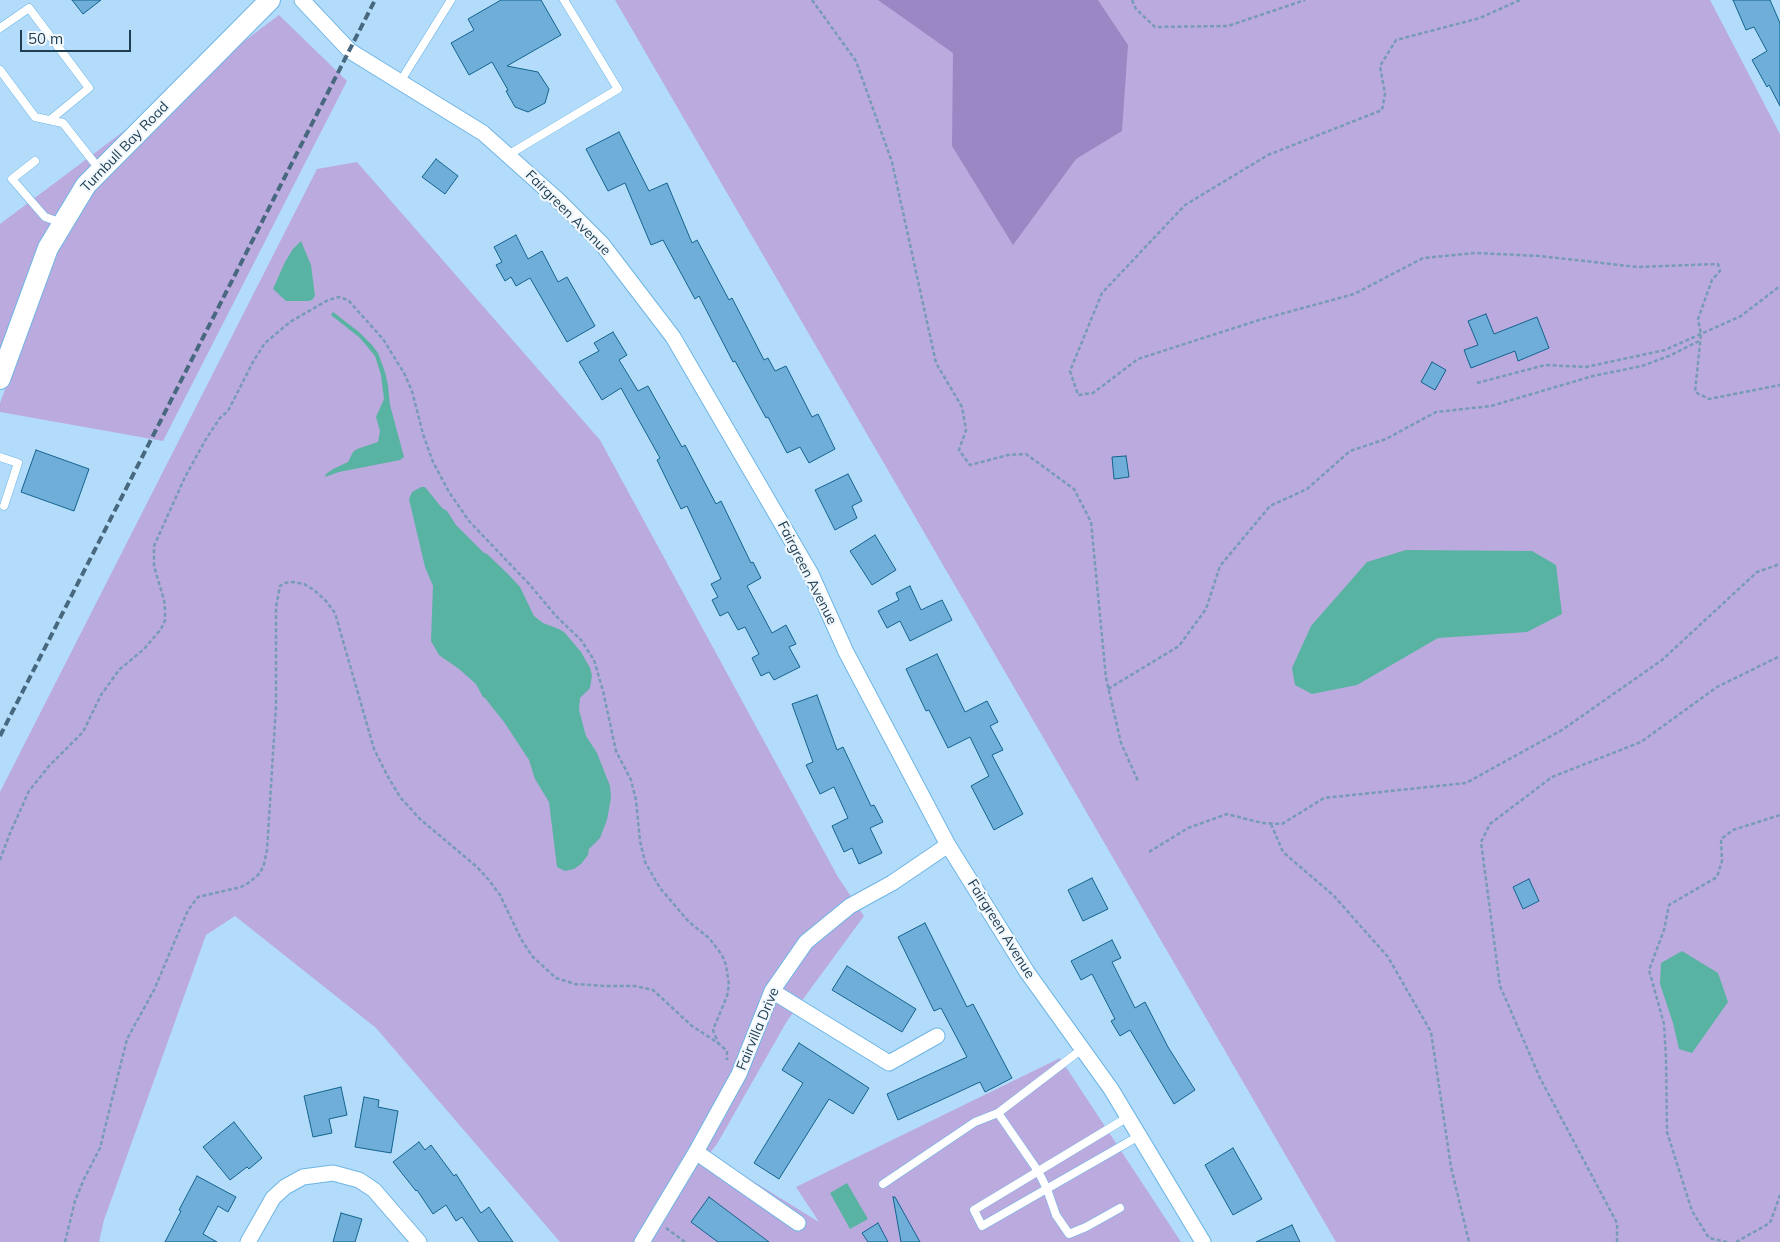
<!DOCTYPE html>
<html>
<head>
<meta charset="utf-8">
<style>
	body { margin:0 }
	#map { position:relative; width:1780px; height:1242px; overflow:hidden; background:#b3dcfa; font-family:Mulish,sans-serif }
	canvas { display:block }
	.scale { position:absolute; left:20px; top:30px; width:111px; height:22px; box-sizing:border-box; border:2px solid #203e52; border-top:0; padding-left:6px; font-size:15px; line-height:18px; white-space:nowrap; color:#203e52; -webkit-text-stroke:4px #f1f8fd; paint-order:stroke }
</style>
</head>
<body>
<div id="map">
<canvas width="1780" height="1242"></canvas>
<div class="scale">50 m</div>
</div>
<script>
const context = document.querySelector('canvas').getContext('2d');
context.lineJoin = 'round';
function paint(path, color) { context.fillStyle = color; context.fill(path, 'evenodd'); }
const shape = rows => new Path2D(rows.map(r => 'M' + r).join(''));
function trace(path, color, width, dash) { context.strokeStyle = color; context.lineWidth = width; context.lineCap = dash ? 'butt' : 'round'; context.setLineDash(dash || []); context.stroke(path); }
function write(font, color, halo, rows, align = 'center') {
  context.font = font + ' Mulish,sans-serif'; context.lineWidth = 4.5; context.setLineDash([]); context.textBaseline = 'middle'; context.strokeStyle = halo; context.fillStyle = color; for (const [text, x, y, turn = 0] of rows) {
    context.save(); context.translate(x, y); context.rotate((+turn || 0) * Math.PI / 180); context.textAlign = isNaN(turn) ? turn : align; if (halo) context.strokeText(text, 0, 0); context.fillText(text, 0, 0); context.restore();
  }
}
const green = shape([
	[615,0,1710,0,1780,134,1780,1242,1336,1242],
	[279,15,347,81,163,441,0,412,0,403,56,250,93,189,227,54],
	[140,119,78,182,0,355,0,224],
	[357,162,600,440,838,877,864,916,787,1021,717,1144,709,1154,819,1222,796,1187,1060,1058,1181,1242,560,1242,376,1028,235,916,206,935,104,1220,99,1242,0,1242,0,792,317,169]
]);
const forest = shape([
	[878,0,1098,0,1128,45,1122,131,1076,159,1013,245,952,146,953,53]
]);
const water = shape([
	[301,241,311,265,315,296,312,300,308,301,286,301,273,289,285,262,293,249],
	[333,312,359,332,372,345,378,353,385,372,388,385,390,405,404,457,400,460,339,472,325,477,326,474,333,469,348,462,353,452,357,449,378,442,380,431,376,417,384,399,381,375,375,356,360,338,331,315],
	[421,487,425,487,442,508,447,511,456,525,484,553,487,554,509,575,520,587,534,616,543,623,559,629,564,632,581,652,590,668,592,675,590,688,580,698,579,710,586,736,597,753,610,786,611,798,607,820,600,838,589,849,588,855,581,864,574,869,565,871,557,867,549,802,535,779,529,760,504,722,485,698,483,697,476,684,459,669,439,655,431,641,433,586,425,567,409,499,412,492],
	[1406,550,1532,551,1556,565,1562,614,1527,632,1438,638,1357,685,1312,694,1295,685,1292,668,1311,626,1367,562],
	[1682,951,1718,973,1728,1002,1692,1053,1679,1049,1673,1023,1660,984,1661,963],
	[847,1183,868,1219,850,1229,830,1193]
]);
const building = shape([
	[72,0,101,0,83,14,72,0],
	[501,0,541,0,561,35,507,66,538,72,549,89,545,103,528,112,515,107,506,91,508,90,492,62,469,75,451,43,474,30,468,19,501,0],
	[1733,0,1770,0,1780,23,1780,106,1769,85,1767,87,1752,60,1767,51,1754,27,1746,30,1733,0],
	[619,132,649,191,667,183,692,243,697,240,729,300,732,298,764,360,768,358,775,371,786,366,812,417,818,414,835,449,809,463,800,447,787,453,768,417,766,418,735,361,733,362,699,296,695,299,663,240,651,245,625,183,608,191,586,149,619,132],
	[436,159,458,176,445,194,422,177,436,159],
	[516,235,528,259,542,251,558,282,567,277,595,326,567,342,530,278,516,286,511,277,505,281,496,265,502,262,494,247,516,235],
	[1486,314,1494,334,1537,317,1549,348,1518,361,1515,351,1471,368,1464,350,1478,345,1468,321,1486,314],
	[613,332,627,355,619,360,638,391,648,386,682,447,685,445,716,504,721,501,751,563,753,562,761,578,747,586,772,633,786,625,796,644,789,647,800,667,774,680,769,672,761,676,752,658,759,654,745,627,738,630,728,612,720,616,712,600,718,597,711,584,721,579,687,506,681,509,657,460,660,458,621,388,602,400,579,362,599,351,594,343,613,332],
	[1432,362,1446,370,1435,390,1421,382,1432,362],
	[36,450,89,469,74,511,21,492,36,450],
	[1126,456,1129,477,1114,479,1112,457,1126,456],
	[848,474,862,501,852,506,857,518,835,530,815,490,848,474],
	[875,535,896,570,872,585,850,551,875,535],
	[910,586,921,610,942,600,952,620,910,641,900,621,887,628,878,611,899,600,896,593,910,586],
	[937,654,965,712,987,701,998,722,990,726,1003,750,992,755,1023,814,994,830,971,786,989,776,970,737,948,748,929,710,926,711,906,669,937,654],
	[817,695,837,750,843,747,871,806,874,805,883,822,870,828,882,853,859,864,852,848,844,852,832,826,848,818,834,787,820,794,806,765,813,762,792,704,817,695],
	[1092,878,1108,909,1083,921,1068,890,1092,878],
	[1529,879,1539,901,1523,909,1513,887,1529,879],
	[925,923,967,1007,973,1004,1012,1078,985,1092,980,1082,898,1120,887,1094,967,1057,941,1008,934,1011,898,937,925,923],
	[1112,940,1121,958,1112,962,1135,1008,1145,1002,1168,1047,1195,1090,1174,1104,1130,1030,1120,1036,1111,1021,1115,1019,1092,974,1081,980,1071,961,1112,940],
	[847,966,916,1009,902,1032,832,990,847,966],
	[799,1043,869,1088,853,1114,829,1099,779,1179,754,1163,803,1083,782,1070,799,1043],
	[341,1087,347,1115,329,1119,332,1133,313,1137,304,1096,341,1087],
	[364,1097,379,1100,378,1107,398,1111,391,1153,355,1147,364,1097],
	[234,1122,262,1158,249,1169,247,1167,230,1180,203,1147,234,1122],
	[419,1142,425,1150,431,1145,454,1176,456,1174,481,1213,489,1207,513,1242,479,1242,462,1217,456,1221,446,1205,433,1214,417,1190,416,1191,393,1162,419,1142],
	[1233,1148,1262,1199,1233,1215,1205,1165,1233,1148],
	[197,1176,236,1197,228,1212,218,1206,203,1234,217,1242,165,1242,181,1211,179,1210,197,1176],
	[709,1197,769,1242,718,1242,691,1222,709,1197],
	[893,1197,895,1197,920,1242,901,1242,893,1197],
	[341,1213,362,1219,355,1242,333,1242,341,1213],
	[878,1223,888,1242,868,1242,862,1233,878,1223],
	[1292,1225,1300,1242,1256,1242,1292,1225]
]);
const path = shape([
	[812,0,856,61,892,162,936,363,962,407,966,430,959,450,970,465,1008,455,1026,454,1074,489,1091,522,1106,678,1121,743,1138,781],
	[1132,0,1136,9,1155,27,1228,26,1305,0],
	[1520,0,1480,18,1396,40,1380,66,1385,94,1382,110,1268,155,1185,205,1102,293,1070,371,1078,395,1093,393,1138,359,1259,320,1354,294,1423,258,1476,253,1540,256,1638,267,1718,264,1720,271,1712,280,1698,319,1701,334,1695,392,1709,399,1780,385],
	[1477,383,1545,365,1586,367,1665,350,1741,316,1780,286],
	[1108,689,1179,646,1206,609,1220,566,1270,506,1307,489,1350,451,1386,439,1436,412,1491,406,1593,376,1642,366,1669,356,1699,341],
	[1271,824,1283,852,1334,896,1388,957,1431,1032,1451,1167,1469,1242],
	[1149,852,1188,828,1227,814,1262,823,1282,824,1324,798,1466,783,1562,730,1662,660,1757,572,1780,564],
	[0,860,10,833,29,791,49,766,83,732,101,695,119,670,144,649,161,629,165,620,165,609,164,600,154,566,154,546,185,477,206,439,220,418,228,411,254,360,265,343,290,322,328,300,339,297,348,300,383,339,404,373,412,391,423,434,433,462,449,492,469,521,530,585,556,616,581,640,594,660,603,691,616,751,631,780,636,800,640,841,645,862,660,888,689,922,709,938,722,955,726,965,729,985,727,996,713,1030,718,1043],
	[666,1228,685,1242],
	[65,1242,75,1201,84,1179,100,1148,127,1039,154,990,188,910,198,897,241,887,250,882,260,873,264,864,267,850,276,706,276,607,280,586,285,583,294,582,304,584,314,590,326,601,335,613,374,749,387,775,400,797,420,819,477,867,488,879,500,895,521,939,532,956,556,978,575,984,606,986,635,986,653,990,692,1026,718,1043,727,1051,727,1060],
	[1617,1242,1617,1223,1540,1078,1500,986,1481,842,1490,824,1552,777,1641,742,1717,687,1780,656],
	[1727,1242,1709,1238,1692,1211,1667,1132,1666,1058,1664,1024,1649,970,1664,930,1669,905,1717,877,1722,861,1721,839,1733,830,1780,815],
	[1736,1242,1770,1223,1780,1195]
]);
const lane = shape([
	[0,28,29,8,89,88,50,120],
	[0,70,35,117,63,123,100,170],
	[400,82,451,0],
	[508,155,618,89,564,0],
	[35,161,12,179,45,217,62,223],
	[0,457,18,463,4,506],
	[998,1113,1082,1049],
	[1128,1117,974,1210,982,1226,1139,1136],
	[883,1184,975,1122,998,1113,1038,1171,1047,1189,1056,1215,1069,1234,1086,1227,1120,1208]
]);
const street = shape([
	[302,0,350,51,483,133,558,200,602,244,673,337,811,574,846,652,948,845,1027,972,1111,1089,1203,1242],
	[772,991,889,1063,937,1036],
	[696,1152,798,1223],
	[248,1242,273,1198,285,1187,303,1177,333,1173,359,1180,374,1190,419,1242],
	[642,1242,696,1152,739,1074,772,991,806,942,850,906,892,883,948,845]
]);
const secondary = shape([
	[0,379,48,248,86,185,270,0]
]);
const rail = shape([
	[0,736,375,0]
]);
const streetNames = [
	["Turnbull Bay Road",125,147,-46],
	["Fairgreen Avenue",568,213,45],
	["Fairgreen Avenue",807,573,63],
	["Fairgreen Avenue",1001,929,58],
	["Fairvilla Drive",758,1029,-67]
];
paint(green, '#bbaade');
paint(forest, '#9b87c4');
paint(water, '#59b3a2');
paint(building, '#6eaed9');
trace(building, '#13638e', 1);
trace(lane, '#6eb5e5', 9);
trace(street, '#6eb5e5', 17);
trace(secondary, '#6eb5e5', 22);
trace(path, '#779bb5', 2.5, [4, 2.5]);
trace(lane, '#fff', 8);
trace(street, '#fff', 15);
trace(secondary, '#fff', 20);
trace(rail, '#47687f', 4, [8, 4]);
write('14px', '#203e52', '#f1f8fd', streetNames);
</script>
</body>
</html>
